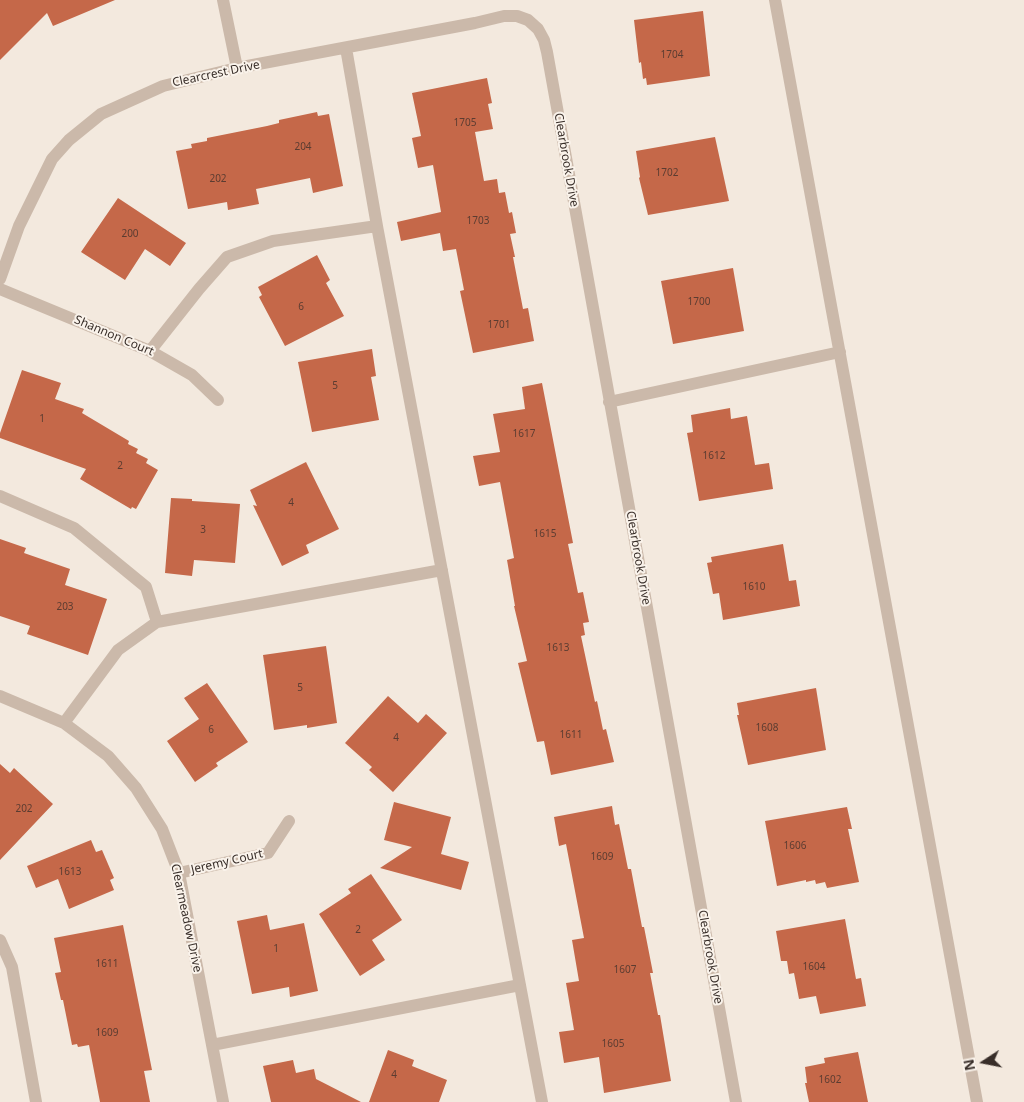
<!DOCTYPE html>
<html>
<head>
<meta charset="utf-8">
<style>
	body { margin:0 }
	#map { position:relative; width:1024px; height:1102px; overflow:hidden; background:#f3e9de; font-family:"Noto Sans",sans-serif }
	canvas { display:block }
	.north { position:absolute; left:959px; top:1037px; width:50px; height:50px; -webkit-text-stroke:4px #faf3eb; paint-order:stroke; rotate:259deg; font-size:14px; font-weight:700; line-height:20px; text-align:center; color:#382e29 }
	.north::after { content:''; display:block; margin:auto; width:18px; height:22px; background:#382e29; clip-path:polygon(50% 0,100% 100%,50% 72%,0 100%) }
</style>
</head>
<body>
<div id="map">
<canvas width="1024" height="1102"></canvas>
<div class="north">N</div>
</div>
<script>
const context = document.querySelector('canvas').getContext('2d');
context.lineJoin = 'round';
function paint(path, color) { context.fillStyle = color; context.fill(path, 'evenodd'); }
const shape = rows => new Path2D(rows.map(r => 'M' + r).join(''));
function trace(path, color, width, dash) { context.strokeStyle = color; context.lineWidth = width; context.lineCap = dash ? 'butt' : 'round'; context.setLineDash(dash || []); context.stroke(path); }
function write(font, color, halo, rows, align = 'center') {
  context.font = font + ' "Noto Sans",sans-serif'; context.lineWidth = 4; context.setLineDash([]); context.textBaseline = 'middle'; context.strokeStyle = halo; context.fillStyle = color; for (const [text, x, y, turn = 0] of rows) {
    context.save(); context.translate(x, y); context.rotate((+turn || 0) * Math.PI / 180); context.textAlign = isNaN(turn) ? turn : align; if (halo) context.strokeText(text, 0, 0); context.fillText(text, 0, 0); context.restore();
  }
}
const building = shape([
	[0,0,115,0,53,26,47,13,0,60],
	[703,11,710,76,647,85,646,78,643,79,641,62,639,63,634,20],
	[487,78,492,103,488,104,493,129,475,132,484,181,497,179,499,193,505,192,509,213,512,212,516,233,510,234,515,257,513,257,523,309,528,308,534,341,473,353,460,291,464,290,456,249,443,251,440,233,401,241,397,222,441,212,433,165,418,168,412,138,421,136,412,93],
	[317,112,318,116,329,114,343,186,313,193,310,178,256,189,259,204,228,210,227,202,188,209,176,151,192,148,191,144,207,141,207,138,267,126,279,123,279,120],
	[715,137,729,201,648,215,639,178,640,177,636,151],
	[118,198,186,243,170,266,145,249,125,280,81,252],
	[317,255,330,280,326,283,344,316,285,346,259,297,262,295,258,287],
	[733,268,744,331,673,344,661,281],
	[372,349,376,376,371,377,379,420,312,432,298,362],
	[22,370,61,383,55,399,84,409,82,413,129,441,128,444,138,449,136,453,148,459,146,463,158,470,136,509,132,507,131,509,80,479,86,469,0,438,0,433],
	[542,383,573,543,568,544,578,593,583,592,589,622,583,623,585,635,581,636,595,702,597,701,603,730,606,729,614,762,551,775,544,741,537,742,518,663,527,661,514,606,515,606,507,560,514,558,500,482,479,486,473,456,500,452,493,414,525,409,522,387],
	[730,408,731,419,747,416,755,465,769,463,773,489,699,501,687,433,693,432,691,415],
	[306,462,339,529,306,545,309,553,282,566,253,505,257,506,250,490],
	[171,498,192,499,192,501,240,504,235,563,194,560,192,576,165,573],
	[0,539,26,548,24,553,70,569,65,585,107,599,88,655,27,634,30,626,0,616],
	[783,544,789,581,796,580,800,606,723,620,719,593,713,594,707,563,712,562,711,557],
	[326,646,337,723,307,728,307,725,274,730,263,655],
	[207,683,248,742,216,763,218,766,195,782,167,741,199,719,184,698],
	[816,688,826,750,748,765,737,715,739,715,737,703],
	[388,696,418,723,426,714,447,733,393,792,369,770,372,767,345,743],
	[0,764,10,773,14,768,53,804,0,860],
	[394,802,451,817,441,854,469,862,461,890,380,868,412,847,384,840],
	[612,806,615,825,619,824,628,869,631,869,642,927,644,927,653,973,650,973,658,1015,660,1015,671,1081,604,1093,599,1057,564,1063,559,1032,574,1030,566,983,579,981,572,940,584,938,566,844,559,846,554,817],
	[847,807,852,829,848,829,859,882,827,888,825,882,816,884,815,880,806,882,806,880,777,886,765,821],
	[91,840,96,852,102,850,114,878,110,880,114,890,69,909,58,879,36,888,27,866],
	[371,874,402,920,372,940,385,960,360,976,319,914,351,893,348,889],
	[267,915,270,930,304,923,318,991,290,997,289,987,252,994,237,921],
	[845,919,856,979,861,978,866,1006,820,1014,816,996,799,999,794,973,789,974,787,961,781,961,776,931],
	[123,925,152,1070,144,1071,150,1102,100,1102,89,1045,78,1047,77,1044,72,1045,63,1000,61,1000,55,973,61,972,54,938],
	[388,1050,414,1060,412,1066,447,1080,439,1102,369,1102],
	[858,1052,868,1102,809,1102,805,1083,807,1083,805,1067,825,1063,824,1058],
	[293,1060,296,1073,314,1069,316,1079,361,1102,271,1102,263,1066]
]);
const minor = shape([
	[223,0,237,68],
	[775,0,977,1102],
	[346,48,377,226],
	[0,279,19,226,52,159,69,140,101,114,163,86,237,68,475,23,504,16,517,16,528,20,538,29,544,40,547,52,736,1102],
	[0,289,150,351,192,375,218,400],
	[150,351,199,289,227,257,273,241,377,226,542,1102],
	[609,402,840,352],
	[0,496,74,528,146,587,157,622],
	[0,696,64,723,108,756,136,788,162,829,179,873,223,1102],
	[64,723,118,650,157,622,442,570],
	[179,873,268,853,289,821],
	[0,940,12,967,36,1102],
	[212,1045,520,985]
]);
const numberNames = [
	["1704",672,55],
	["1705",465,123],
	["204",303,147],
	["1702",667,173],
	["202",218,179],
	["1703",478,221],
	["200",130,234],
	["1700",699,302],
	["6",301,307],
	["1701",499,325],
	["5",335,386],
	["1",42,419],
	["1617",524,434],
	["1612",714,456],
	["2",120,466],
	["4",291,503],
	["3",203,530],
	["1615",545,534],
	["1610",754,587],
	["203",65,607],
	["1613",558,648],
	["5",300,688],
	["1608",767,728],
	["6",211,730],
	["1611",571,735],
	["4",396,738],
	["202",24,809],
	["1606",795,846],
	["1609",602,857],
	["1613",70,872],
	["2",358,930],
	["1",276,949],
	["1611",107,964],
	["1604",814,967],
	["1607",625,970],
	["1609",107,1033],
	["1605",613,1044],
	["4",394,1075],
	["1602",830,1080]
];
const streetNames = [
	["Clearcrest Drive",216,74,-12],
	["Clearbrook Drive",566,160,80],
	["Shannon Court",114,336,23],
	["Clearbrook Drive",638,558,80],
	["Jeremy Court",227,862,-13],
	["Clearmeadow Drive",186,918,78],
	["Clearbrook Drive",710,957,80]
];
paint(building, '#c56849');
trace(minor, '#cbb9aa', 12);
write('10px', '#5b3c31', null, numberNames);
write('12px', '#382e29', '#faf3eb', streetNames);
</script>
</body>
</html>
